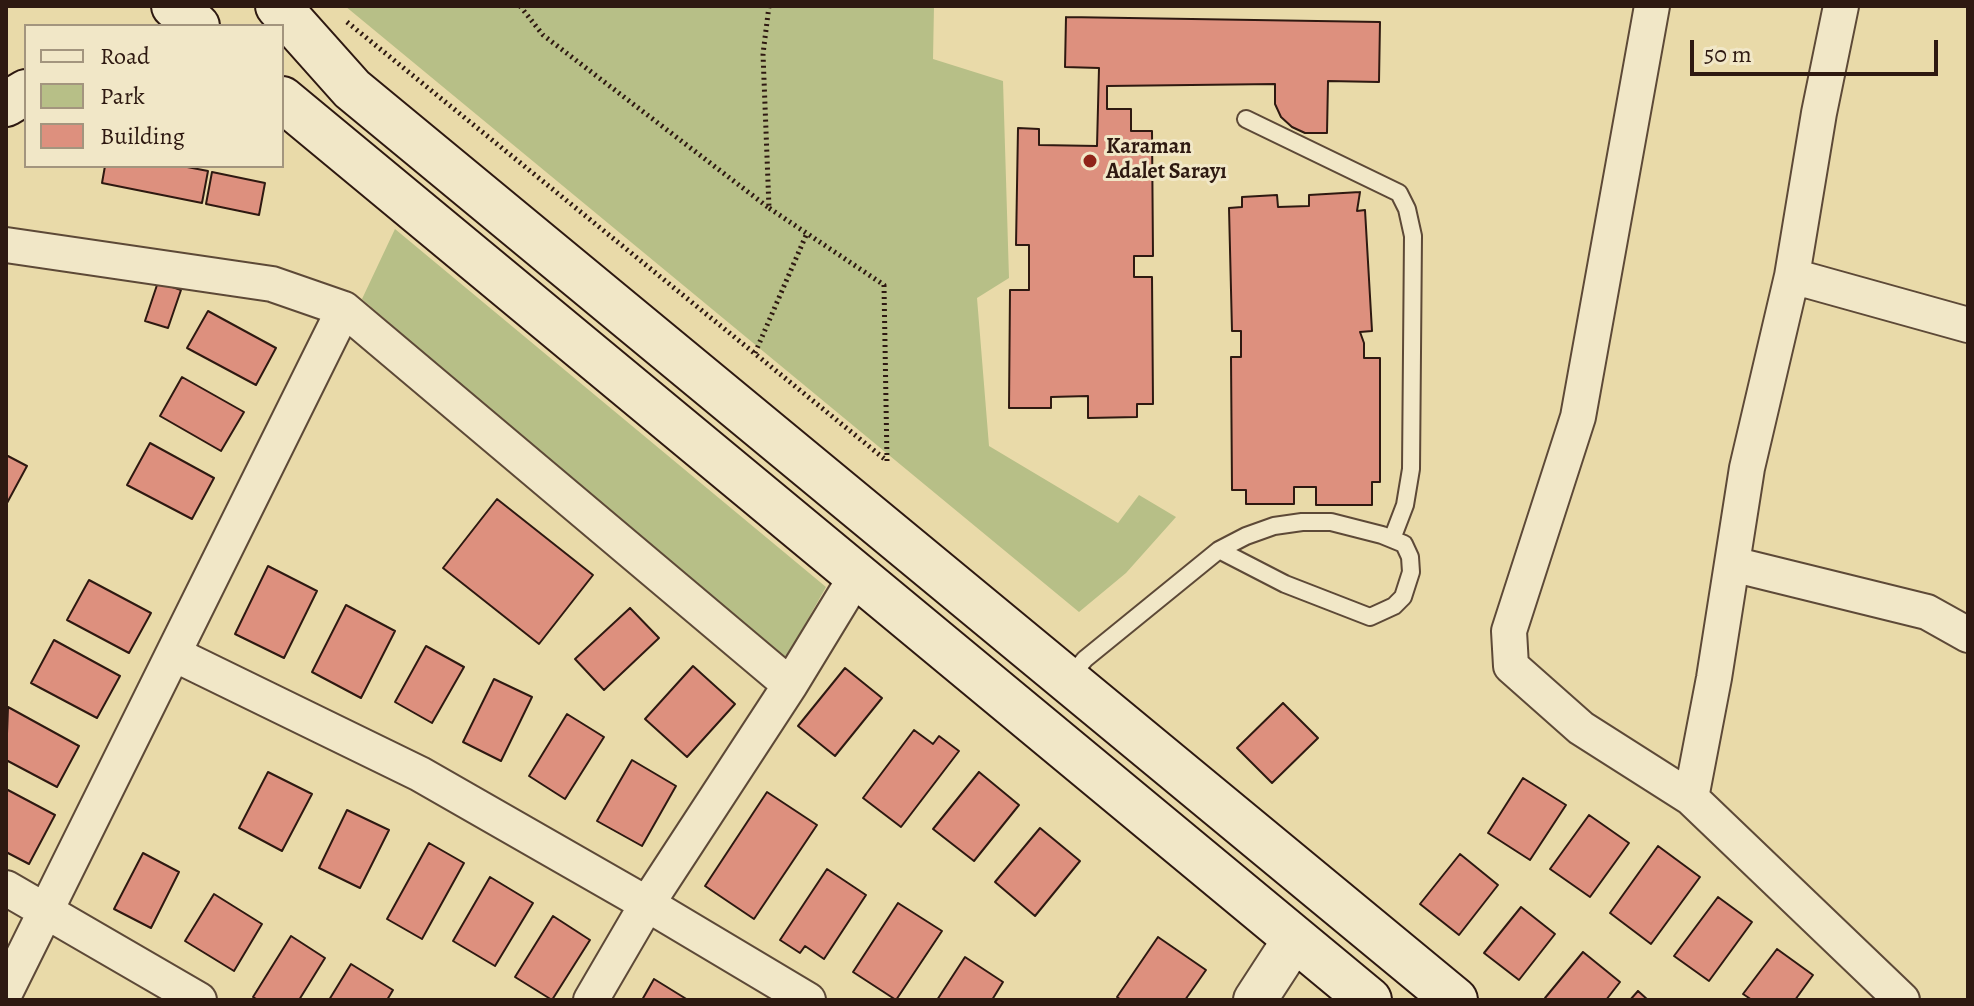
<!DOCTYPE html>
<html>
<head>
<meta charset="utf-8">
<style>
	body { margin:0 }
	#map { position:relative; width:1974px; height:1006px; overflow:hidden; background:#e9daa9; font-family:Alegreya,serif }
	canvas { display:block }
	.frame { position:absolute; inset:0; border:8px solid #2e1911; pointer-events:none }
	.legend { position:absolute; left:24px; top:24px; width:260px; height:144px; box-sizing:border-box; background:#f1e7c7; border:2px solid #a3957e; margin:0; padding:10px 14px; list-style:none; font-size:24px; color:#2e1911 }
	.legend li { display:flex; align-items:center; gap:16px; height:40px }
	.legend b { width:40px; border:2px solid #a3957e }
	.scale { position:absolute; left:1690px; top:40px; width:248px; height:36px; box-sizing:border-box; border:4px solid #2e1911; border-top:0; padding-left:10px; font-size:24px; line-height:28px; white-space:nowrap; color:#2e1911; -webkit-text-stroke:6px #f1e7c7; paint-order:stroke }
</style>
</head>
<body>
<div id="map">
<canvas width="1974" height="1006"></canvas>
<div class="frame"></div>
<ul class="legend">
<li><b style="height:10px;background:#f1e7c7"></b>Road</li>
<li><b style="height:22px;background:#b7bf87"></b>Park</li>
<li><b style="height:22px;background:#dd907e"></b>Building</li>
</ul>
<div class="scale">50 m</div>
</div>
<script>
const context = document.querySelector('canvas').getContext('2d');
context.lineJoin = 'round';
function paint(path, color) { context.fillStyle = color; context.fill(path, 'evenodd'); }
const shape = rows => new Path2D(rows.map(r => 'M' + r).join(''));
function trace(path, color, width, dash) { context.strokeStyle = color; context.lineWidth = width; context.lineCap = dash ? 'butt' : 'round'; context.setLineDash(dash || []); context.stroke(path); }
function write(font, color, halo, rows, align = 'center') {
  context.font = font + ' Alegreya,serif'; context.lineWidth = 6; context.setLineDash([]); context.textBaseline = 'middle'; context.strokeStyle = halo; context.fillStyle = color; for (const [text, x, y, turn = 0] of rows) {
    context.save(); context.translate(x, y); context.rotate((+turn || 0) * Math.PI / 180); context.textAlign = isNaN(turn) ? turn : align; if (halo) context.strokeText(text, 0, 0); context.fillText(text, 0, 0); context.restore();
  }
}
const green = shape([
	[345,6,934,6,933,59,1003,81,1009,278,977,298,989,446,1118,523,1139,495,1176,517,1126,573,1079,612],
	[395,229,826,587,782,665,362,299]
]);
const building = shape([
	[1066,17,1380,22,1379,82,1328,81,1327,133,1305,133,1292,127,1281,117,1275,104,1275,84,1107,86,1107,109,1131,109,1131,131,1152,131,1153,256,1134,256,1134,277,1152,277,1153,404,1137,404,1137,417,1088,418,1088,396,1051,397,1051,408,1009,408,1010,290,1029,290,1029,245,1016,245,1018,128,1039,129,1039,145,1097,146,1099,68,1065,67,1066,17],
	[105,166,182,166,208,171,202,203,102,183,105,166],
	[212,172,265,183,259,215,206,204,212,172],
	[1360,192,1357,211,1365,210,1372,331,1360,332,1364,343,1364,358,1380,358,1380,482,1372,482,1372,505,1316,505,1316,487,1294,487,1294,504,1246,504,1246,490,1232,490,1231,357,1241,357,1241,331,1232,331,1229,208,1242,207,1242,197,1277,195,1278,207,1309,206,1309,195,1360,192],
	[158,282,181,290,168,328,145,321,158,282],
	[208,311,276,348,256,385,187,348,208,311],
	[182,377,244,412,221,451,160,416,182,377],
	[150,443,214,478,192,519,127,485,150,443],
	[6,455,27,466,7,503,6,502,6,455],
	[497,499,593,575,539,644,443,568,497,499],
	[268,566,317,591,284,658,235,634,268,566],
	[89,580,151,613,129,653,67,620,89,580],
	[346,605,395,631,361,698,312,672,346,605],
	[630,608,659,638,604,690,575,659,630,608],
	[54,640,120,676,97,718,31,683,54,640],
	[426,646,464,667,432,723,395,702,426,646],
	[693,666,735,704,687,757,645,719,693,666],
	[845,668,882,698,835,756,798,726,845,668],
	[494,679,532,697,501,761,463,742,494,679],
	[1283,703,1318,738,1272,783,1237,748,1283,703],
	[8,707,79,746,57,787,6,760,8,707],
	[567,714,604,737,565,799,529,776,567,714],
	[914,730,933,744,939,736,959,751,901,827,863,798,914,730],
	[632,760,676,786,642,846,597,821,632,760],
	[268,772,312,794,282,851,239,828,268,772],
	[979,772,1019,805,974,861,933,829,979,772],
	[1523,778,1566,805,1530,860,1488,833,1523,778],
	[6,789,55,815,29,864,6,852,6,789],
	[767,792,817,825,754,919,705,886,767,792],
	[347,810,389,830,360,888,319,868,347,810],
	[1589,815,1629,843,1590,897,1550,869,1589,815],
	[1040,828,1080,861,1035,916,995,882,1040,828],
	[429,843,464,863,422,939,387,919,429,843],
	[1658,846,1700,877,1651,944,1610,913,1658,846],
	[143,853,179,872,151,928,114,909,143,853],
	[1460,854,1498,885,1459,935,1420,904,1460,854],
	[827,869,866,895,824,959,805,946,800,953,780,940,827,869],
	[490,877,533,903,495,966,453,941,490,877],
	[214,894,262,924,234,971,185,941,214,894],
	[1718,897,1752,922,1709,981,1674,956,1718,897],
	[898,903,942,931,896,1000,853,972,898,903],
	[1521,907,1555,934,1519,980,1484,953,1521,907],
	[553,916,590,940,552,1000,515,977,553,916],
	[291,936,325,958,299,1000,258,1000,253,997,291,936],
	[1158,937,1206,970,1185,1000,1121,1000,1117,997,1158,937],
	[1777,949,1813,975,1795,1000,1752,1000,1743,994,1777,949],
	[1583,952,1620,982,1606,1000,1548,1000,1545,998,1583,952],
	[965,957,1003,982,992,1000,937,1000,965,957],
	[351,964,393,990,387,1000,329,1000,351,964],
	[654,979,688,1000,642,1000,654,979],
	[1638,991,1648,1000,1630,1000,1638,991]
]);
const path = shape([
	[520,6,543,35,769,208,763,54,769,6],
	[347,22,887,461,884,285,769,208],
	[755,353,807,233]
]);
const service = shape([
	[1246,119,1399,193,1407,209,1413,236,1411,469,1405,505,1392,539],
	[1069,678,1085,659,1219,550,1246,536,1274,526,1302,522,1331,522,1382,535,1404,544,1410,557,1411,572,1403,597,1394,606,1370,617,1285,584,1219,550]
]);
const minor = shape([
	[1652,6,1578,417,1509,631,1511,666,1581,728,1691,798],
	[1841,6,1819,113,1792,276,1747,468,1714,678,1691,798,1902,1000],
	[6,245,272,284,344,309,790,685],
	[1792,276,1968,325],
	[1732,564,1927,612,1968,635],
	[174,654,420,774,647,904,808,1000],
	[6,888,199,1000],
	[6,991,344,309],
	[591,1000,647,904,790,685,857,575]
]);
const tertiary = shape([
	[1255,1000,1294,940]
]);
const secondary = shape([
	[174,6,197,26],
	[278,6,352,89,1455,1000],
	[282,99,1369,1000],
	[6,104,26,92]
]);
const markers = [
	[1090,161,8,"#8f2418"]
];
const poiNames = [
	["Karaman",1106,148],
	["Adalet Sarayı",1106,173]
];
paint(green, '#b7bf87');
paint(building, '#dd907e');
trace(building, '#2e1911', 2);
trace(service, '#5d4937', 20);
trace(minor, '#5d4937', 38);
trace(tertiary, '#5d4937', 46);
trace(secondary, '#2e1911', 48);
trace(path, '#2e1911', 5, [2, 4]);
trace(service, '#f1e7c7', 16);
trace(minor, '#f1e7c7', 34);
trace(tertiary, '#f1e7c7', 42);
trace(secondary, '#f1e7c7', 44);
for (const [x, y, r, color] of markers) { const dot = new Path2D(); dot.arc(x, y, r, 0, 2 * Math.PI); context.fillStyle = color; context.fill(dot); trace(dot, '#f1e7c7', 3); }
write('bold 22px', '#2e1911', '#f1e7c7', poiNames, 'left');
</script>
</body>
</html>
